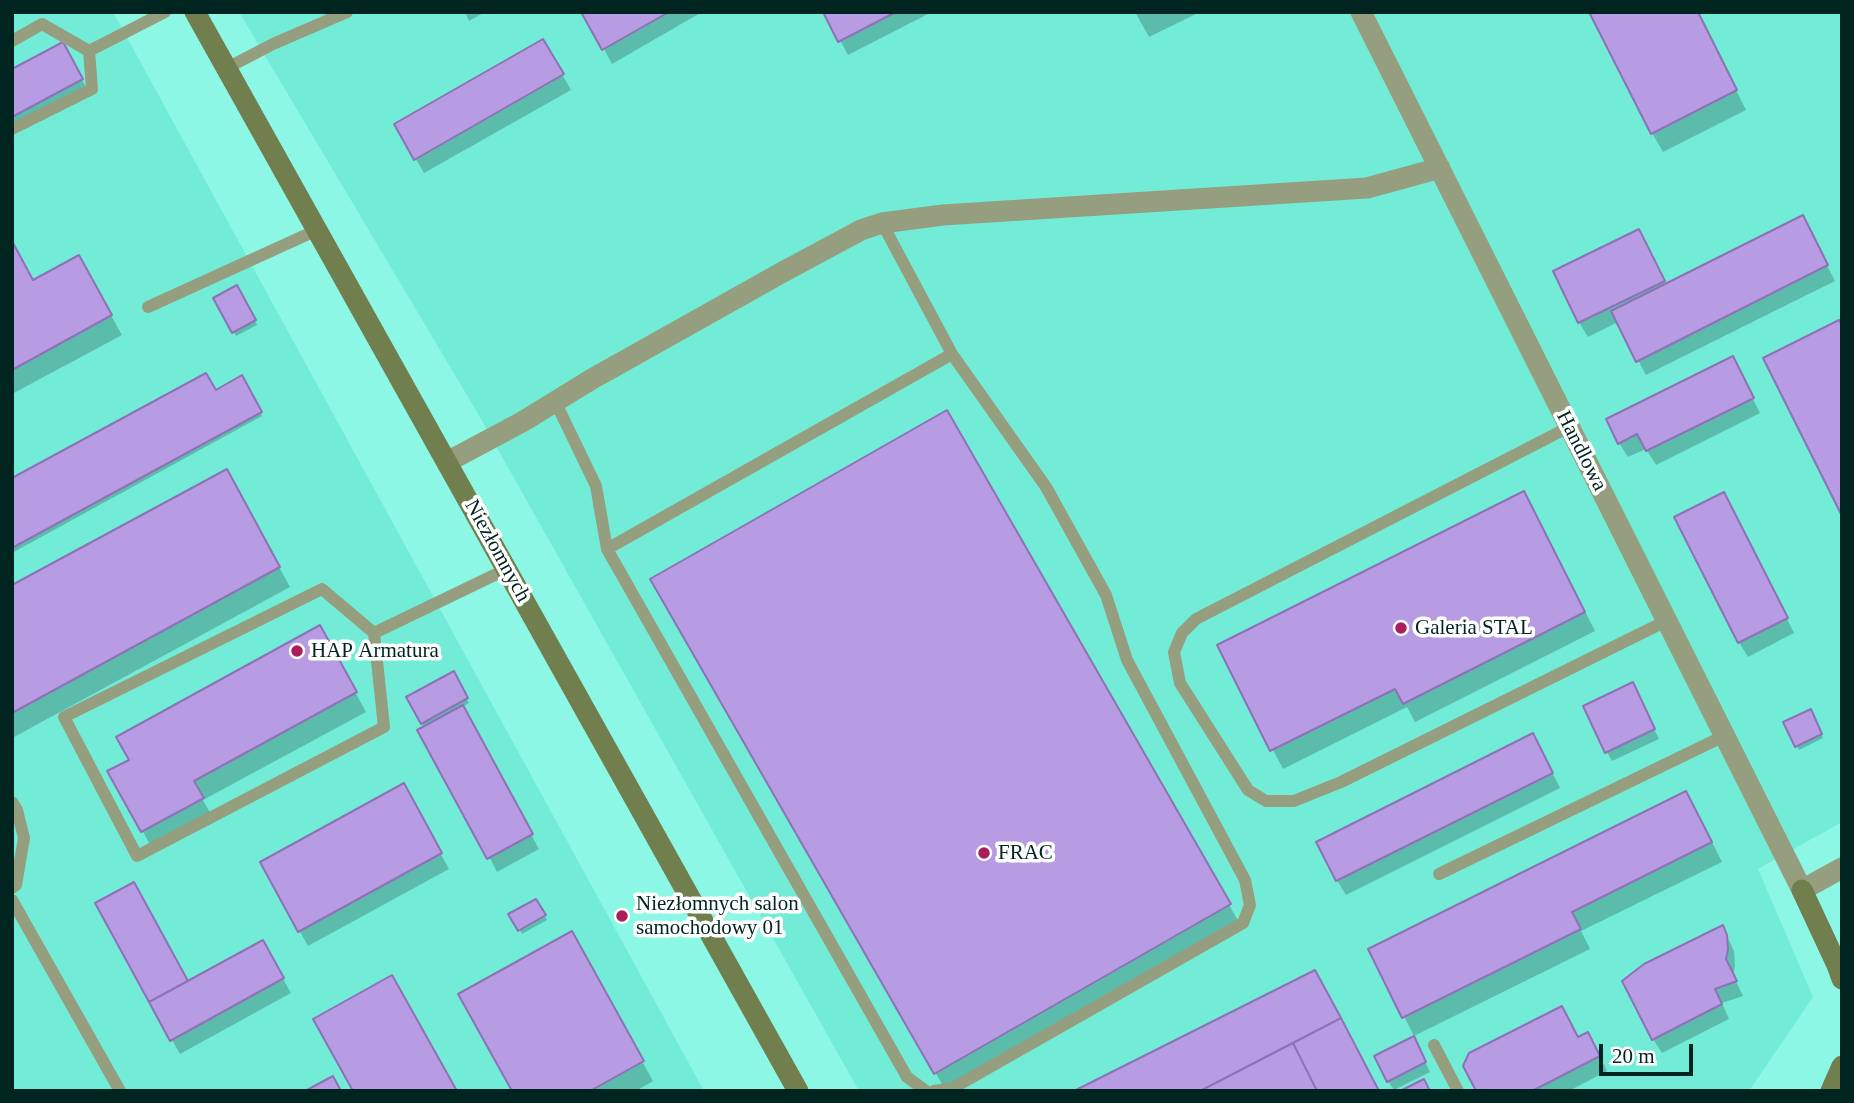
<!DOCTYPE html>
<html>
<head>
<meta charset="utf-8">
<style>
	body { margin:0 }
	#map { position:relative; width:1854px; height:1103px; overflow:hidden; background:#8bf7e4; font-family:"Times New Roman",serif }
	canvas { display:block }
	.frame { position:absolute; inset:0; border:14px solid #00241f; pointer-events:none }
	.scale { position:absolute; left:1599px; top:1044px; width:94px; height:32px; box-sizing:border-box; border:4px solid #00241f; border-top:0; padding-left:9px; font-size:21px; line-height:24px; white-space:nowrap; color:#00241f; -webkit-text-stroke:5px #fff; paint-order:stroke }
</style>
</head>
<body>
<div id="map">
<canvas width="1854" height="1103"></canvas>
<div class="frame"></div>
<div class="scale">20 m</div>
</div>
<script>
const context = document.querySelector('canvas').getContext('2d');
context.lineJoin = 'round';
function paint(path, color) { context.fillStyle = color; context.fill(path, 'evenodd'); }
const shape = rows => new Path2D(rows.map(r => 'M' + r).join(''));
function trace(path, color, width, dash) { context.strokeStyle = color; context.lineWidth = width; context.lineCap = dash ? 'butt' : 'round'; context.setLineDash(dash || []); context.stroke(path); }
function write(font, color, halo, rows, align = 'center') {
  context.font = font + ' "Times New Roman",serif'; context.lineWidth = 7; context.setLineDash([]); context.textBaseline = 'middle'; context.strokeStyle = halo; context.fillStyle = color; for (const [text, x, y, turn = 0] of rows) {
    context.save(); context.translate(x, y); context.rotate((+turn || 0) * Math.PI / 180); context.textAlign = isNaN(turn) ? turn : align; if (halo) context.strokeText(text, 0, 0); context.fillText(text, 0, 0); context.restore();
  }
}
const built = shape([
	[12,12,113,12,704,1091,12,1091],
	[239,12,1842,12,1842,822,1758,869,1813,997,1749,1091,859,1091,474,407]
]);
const shadow = shape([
	[465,12,485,12,469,21],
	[584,12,702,12,612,64],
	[825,12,932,12,848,55],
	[1135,12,1200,12,1149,37],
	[1697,12,1746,110,1663,152,1652,133],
	[543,41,571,90,424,173,396,125],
	[62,44,87,89,12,129,12,71],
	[1810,232,1835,281,1646,375,1618,322,1588,337,1579,322,1647,246,1666,285],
	[12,243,33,282,89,276,122,335,12,394],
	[236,287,257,325,236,336,215,298],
	[1740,373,1760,413,1656,465,1646,449,1628,457,1619,443],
	[241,378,262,416,12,553,12,480,215,392],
	[946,413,1240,924,946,1091,653,580],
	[237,490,290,587,14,737,12,735,12,587],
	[1732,509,1794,633,1748,657,1739,642],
	[1534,512,1595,631,1415,722,1407,707,1283,769,1219,646],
	[330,646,366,712,203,800,213,818,153,850,110,772],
	[453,674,469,703,462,707,539,849,497,872,409,698],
	[1637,694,1659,739,1612,761,1607,752],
	[1810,711,1823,738,1799,750,1786,723],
	[1541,750,1560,788,1346,895,1337,880],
	[403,786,449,869,308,946,262,863],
	[1697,812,1722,862,1581,931,1590,949,1414,1036,1370,950],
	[536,901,547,920,522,934,511,915],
	[1723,928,1734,951,1735,966,1733,975,1743,996,1722,1003,1729,1019,1662,1053,1653,1039],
	[262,942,291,993,180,1054,172,1040,187,983],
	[582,952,653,1081,636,1091,514,1091],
	[1578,1039,1596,1049,1607,1071,1569,1091,1478,1091],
	[1418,1048,1430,1072,1394,1090,1388,1081]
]);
const building = shape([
	[581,12,669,12,602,50,581,12],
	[823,12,896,12,838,42,823,12],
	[1589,12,1698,12,1737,90,1651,134,1589,12],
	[543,39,564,74,414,160,394,124,543,39],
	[63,42,83,79,12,117,12,69,63,42],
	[1803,215,1828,265,1636,362,1611,311,1803,215],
	[1639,229,1665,281,1578,323,1553,271,1639,229],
	[12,241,33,280,79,255,112,315,12,370,12,241],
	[237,285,256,320,232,333,213,298,237,285],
	[1839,320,1842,325,1842,516,1763,358,1839,320],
	[1733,356,1754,398,1646,451,1637,434,1618,444,1606,419,1733,356],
	[206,373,216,390,242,375,262,412,12,548,12,478,206,373],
	[947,410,1231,904,934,1074,650,579,947,410],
	[227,469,280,567,12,713,12,585,227,469],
	[1524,491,1585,612,1403,704,1395,689,1270,751,1217,645,1524,491],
	[1724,492,1788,618,1738,643,1674,517,1724,492],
	[320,625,357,692,194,781,204,798,141,832,107,771,129,760,116,737,320,625],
	[454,671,468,698,421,724,406,697,454,671],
	[1633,682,1655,729,1605,753,1583,706,1633,682],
	[463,705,533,834,487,859,417,730,463,705],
	[1811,709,1822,734,1795,747,1783,722,1811,709],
	[1533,733,1553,773,1336,881,1316,842,1533,733],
	[404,783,442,853,298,932,260,862,404,783],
	[1686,791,1712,842,1572,912,1581,929,1402,1018,1368,949,1686,791],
	[134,882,188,981,149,1002,95,903,134,882],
	[536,899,546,915,518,931,508,914,536,899],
	[1723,925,1727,935,1728,950,1726,959,1737,981,1715,989,1722,1004,1652,1040,1622,981,1644,964,1723,925],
	[572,931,644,1061,590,1091,512,1091,458,994,572,931],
	[263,940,284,978,170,1041,149,1002,263,940],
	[1315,970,1341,1018,1200,1091,1074,1091,1315,970],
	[392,975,457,1091,353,1091,313,1019,392,975],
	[1562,1006,1578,1037,1588,1032,1600,1056,1532,1091,1476,1091,1463,1066,1469,1053,1562,1006],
	[1341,1018,1379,1091,1317,1091,1293,1043,1341,1018],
	[1414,1036,1426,1062,1387,1082,1374,1056,1414,1036],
	[1293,1043,1317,1091,1200,1091,1293,1043],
	[333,1076,341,1091,305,1091,333,1076],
	[1424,1079,1430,1091,1400,1091,1424,1079]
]);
const lane = shape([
	[12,41,42,24,89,51],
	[89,51,165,12],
	[227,68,273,44,347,12],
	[12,129,92,89,89,51],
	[882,223,952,354,1046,487,1106,595,1127,660,1245,880,1250,905,1243,923,953,1088,934,1091],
	[148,307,317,230],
	[555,401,596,486,607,549,907,1077,926,1091],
	[1569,427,1196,619,1182,633,1174,652,1180,683,1248,790,1266,801,1294,801,1341,782,1666,621],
	[607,549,952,354],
	[374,633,384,727,137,856,64,717,322,589,374,633,507,569],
	[12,802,17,810,24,838,16,885,12,888],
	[1439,874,1724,736],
	[12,900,120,1091],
	[1434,1045,1458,1091]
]);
const street = shape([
	[1361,12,1802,890,1842,868],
	[447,462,522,422,592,379,781,273,861,230,882,223,943,215,1367,188,1440,168]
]);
const secondary = shape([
	[195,12,798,1091],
	[1802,890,1837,965,1842,979],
	[1831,1091,1842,1066]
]);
const markers = [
	[1401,628,7,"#ac1e5b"],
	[297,651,7,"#ac1e5b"],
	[984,853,7,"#ac1e5b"],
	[622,916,7,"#ac1e5b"]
];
const streetNames = [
	["Handlowa",1581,451,63],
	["Niezłomnych",497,551,61]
];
const poiNames = [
	["Galeria STAL",1415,628],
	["HAP Armatura",311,651],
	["FRAC",998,853],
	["Niezłomnych salon",636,904],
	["samochodowy 01",636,928]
];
paint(built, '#73ecd7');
paint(shadow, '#0003');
paint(building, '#b79ce4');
trace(building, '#8d72b7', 2);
trace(lane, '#959e7e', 12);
trace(street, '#959e7e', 21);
trace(secondary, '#717e4e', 21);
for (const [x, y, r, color] of markers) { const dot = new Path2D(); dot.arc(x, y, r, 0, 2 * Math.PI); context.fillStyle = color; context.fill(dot); trace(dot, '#fff', 2.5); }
write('21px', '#00241f', '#fff', streetNames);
write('21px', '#00241f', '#fff', poiNames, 'left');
</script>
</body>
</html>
